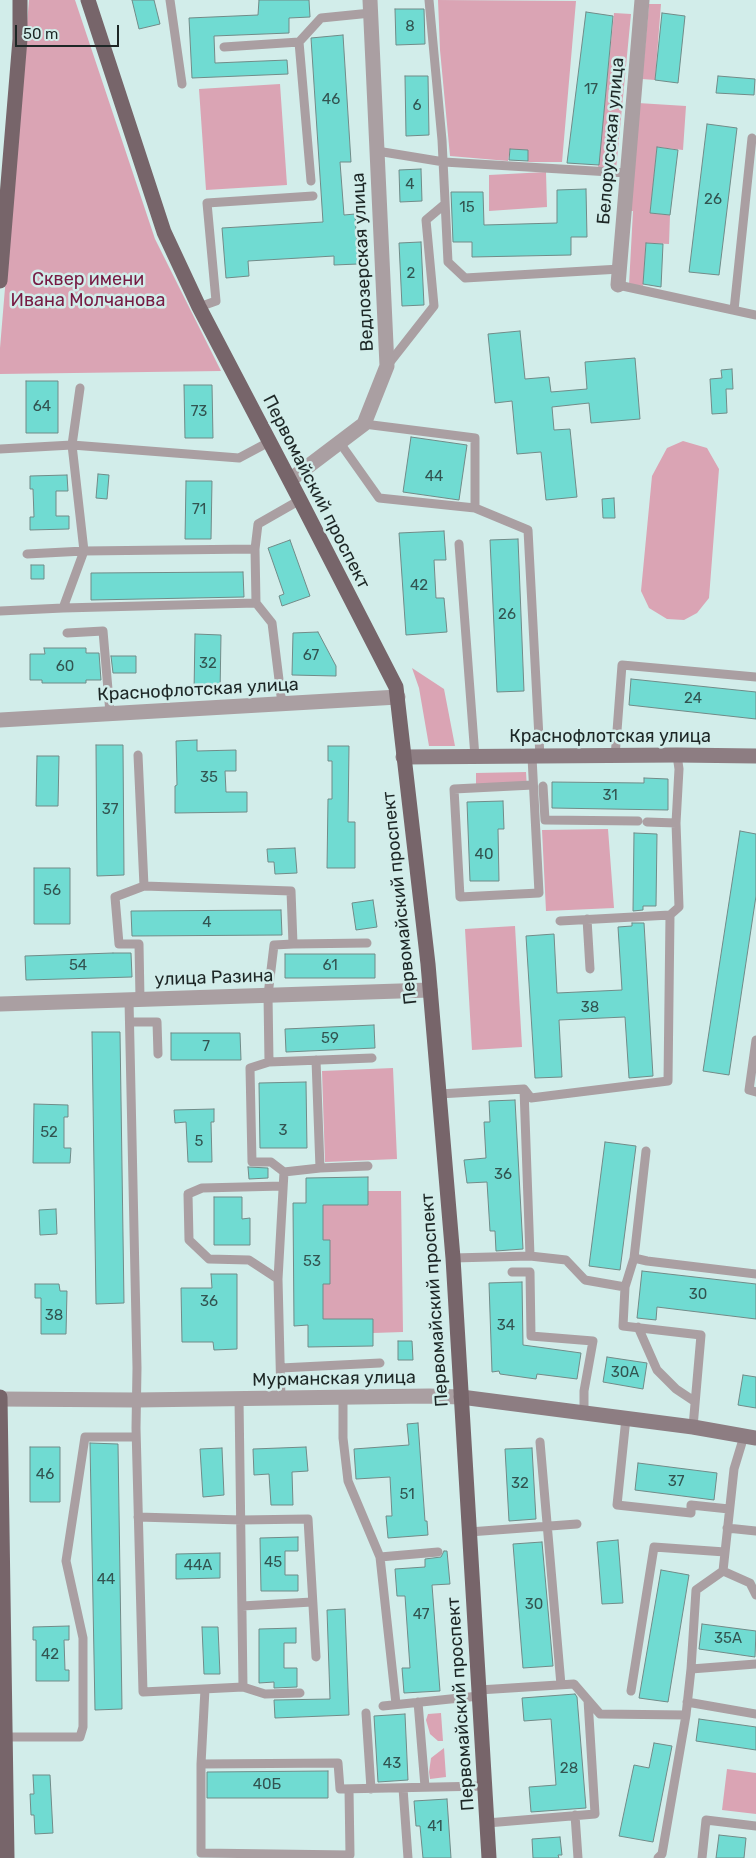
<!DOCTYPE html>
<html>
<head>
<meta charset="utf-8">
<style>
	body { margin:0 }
	#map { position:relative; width:756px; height:1858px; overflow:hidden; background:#d2edea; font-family:Rubik,sans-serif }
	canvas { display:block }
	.scale { position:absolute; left:15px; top:25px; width:104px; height:22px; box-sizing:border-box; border:2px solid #1d2726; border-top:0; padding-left:6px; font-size:15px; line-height:18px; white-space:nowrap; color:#1d2726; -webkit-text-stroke:4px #d2edea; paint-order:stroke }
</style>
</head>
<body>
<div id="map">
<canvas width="756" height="1858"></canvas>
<div class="scale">50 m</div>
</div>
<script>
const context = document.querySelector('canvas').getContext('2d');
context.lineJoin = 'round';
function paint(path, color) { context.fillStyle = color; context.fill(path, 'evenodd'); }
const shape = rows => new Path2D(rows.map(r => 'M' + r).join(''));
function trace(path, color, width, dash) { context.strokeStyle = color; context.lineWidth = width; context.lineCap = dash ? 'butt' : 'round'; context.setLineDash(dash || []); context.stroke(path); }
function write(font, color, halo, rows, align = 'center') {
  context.font = font + ' Rubik,sans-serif'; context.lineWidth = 5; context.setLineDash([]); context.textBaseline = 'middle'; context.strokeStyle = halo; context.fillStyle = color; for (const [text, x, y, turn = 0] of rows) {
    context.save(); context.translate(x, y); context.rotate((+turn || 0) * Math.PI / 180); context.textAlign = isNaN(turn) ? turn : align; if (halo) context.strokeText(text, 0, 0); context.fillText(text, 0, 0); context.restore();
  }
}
const green = shape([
	[29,0,75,0,155,239,221,371,0,374,0,348],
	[438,0,576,1,562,162,528,162,528,151,510,149,508,161,450,156,440,50],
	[649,4,661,4,655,80,642,79],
	[614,13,631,14,616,170,598,168],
	[280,84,287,185,206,190,199,89],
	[638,103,686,106,683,150,657,147,650,213,670,215,669,244,646,243,643,286,629,285,633,211,629,211],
	[546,172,547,207,489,211,489,175],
	[683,441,707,448,719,469,709,598,697,613,684,620,667,619,649,608,641,591,652,476,667,448],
	[412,668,444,689,455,746,429,746,419,688],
	[526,772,527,789,476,790,476,773],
	[608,829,614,908,546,911,542,830],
	[515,926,522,1047,472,1050,465,929],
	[393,1068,397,1159,325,1162,322,1071],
	[368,1191,401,1191,403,1332,373,1333,373,1319,323,1319,323,1284,330,1283,330,1240,323,1240,323,1205,368,1205],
	[441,1713,443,1741,438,1741,430,1734,426,1720,428,1714],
	[444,1748,446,1777,430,1779,429,1772,431,1758],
	[727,1769,756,1773,756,1814,722,1810]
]);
const building = shape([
	[132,0,154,0,160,24,139,29,132,0],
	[259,0,309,0,310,17,289,18,289,33,214,36,215,63,287,60,288,74,192,78,189,18,258,15,259,0],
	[395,9,424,9,425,44,396,45,395,9],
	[586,12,613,16,599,165,567,163,586,12],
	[662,13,685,16,678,83,655,80,662,13],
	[343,35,351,162,340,162,344,215,355,214,358,264,334,265,334,256,248,261,249,276,226,278,222,228,323,222,311,38,343,35],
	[405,76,428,76,429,135,406,136,405,76],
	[718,76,755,79,754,95,716,93,718,76],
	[707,124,737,128,719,275,689,272,707,124],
	[657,147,678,150,670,215,650,213,657,147],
	[510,149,528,150,528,161,509,160,510,149],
	[421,169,422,201,400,202,399,170,421,169],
	[586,189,587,237,571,237,571,255,472,257,472,242,453,242,451,192,483,192,484,225,557,223,557,190,586,189],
	[421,242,424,305,402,306,399,243,421,242],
	[646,243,663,244,661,287,643,284,646,243],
	[520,331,525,379,549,377,551,392,587,389,585,362,635,358,640,419,591,423,589,403,552,407,554,430,570,429,577,497,546,500,541,452,517,454,512,401,495,403,488,334,520,331],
	[732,369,733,389,726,389,727,413,712,414,710,379,722,378,721,370,732,369],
	[26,381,58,381,58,433,26,433,26,381],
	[184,385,212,385,213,438,185,438,184,385],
	[411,437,467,445,459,500,403,492,411,437],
	[98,474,109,475,107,499,96,498,98,474],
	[67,475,68,491,56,491,56,516,69,516,69,529,30,530,30,517,34,517,33,489,30,489,30,476,67,475],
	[186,481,212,481,211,539,185,539,186,481],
	[614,498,615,518,603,518,602,499,614,498],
	[444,531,446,560,434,560,436,598,444,598,447,632,406,635,399,533,444,531],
	[518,539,524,691,497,692,490,540,518,539],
	[290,540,310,596,282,606,279,596,284,594,268,548,290,540],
	[31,565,44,565,44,579,31,579,31,565],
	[243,572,244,597,91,600,91,573,243,572],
	[318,632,336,666,336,676,292,675,293,633,318,632],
	[195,634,221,635,220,693,194,692,195,634],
	[44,648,86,648,86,653,99,653,101,680,86,680,86,683,42,683,42,680,30,680,30,654,45,654,44,648],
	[111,656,136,656,136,673,113,673,111,656],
	[631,679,756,692,756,719,629,705,631,679],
	[197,740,197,751,236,750,236,771,225,771,226,792,247,792,247,812,175,813,175,786,177,785,176,741,197,740],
	[96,745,123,745,124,875,97,876,96,745],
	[328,746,349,746,348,822,355,822,355,868,327,868,328,799,332,799,332,761,328,761,328,746],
	[37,756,59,756,58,806,36,806,37,756],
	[644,778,668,779,668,810,552,808,552,782,644,783,644,778],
	[503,801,504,829,498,829,499,881,470,881,467,802,503,801],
	[740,831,756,834,756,896,729,1075,703,1071,740,831],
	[634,833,657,834,656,906,643,906,643,910,633,911,634,833],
	[295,848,297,873,275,874,274,862,268,862,267,849,295,848],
	[34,868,70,868,70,924,34,924,34,868],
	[373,900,377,927,356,930,352,903,373,900],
	[281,910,282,935,132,936,131,911,281,910],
	[632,923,644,923,653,1076,629,1078,625,1017,559,1020,562,1077,535,1078,526,936,554,934,557,993,622,990,618,927,632,926,632,923],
	[113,953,131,953,132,977,26,980,25,956,113,953],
	[285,954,375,954,375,978,285,978,285,954],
	[374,1025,375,1048,286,1052,285,1029,374,1025],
	[92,1032,120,1032,124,1303,96,1304,92,1032],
	[171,1033,240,1033,241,1060,171,1060,171,1033],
	[306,1082,307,1148,260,1148,259,1083,306,1082],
	[515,1100,523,1249,496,1251,495,1231,490,1231,487,1182,467,1183,464,1160,486,1158,484,1122,490,1122,489,1101,515,1100],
	[34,1104,68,1105,68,1117,64,1117,64,1148,71,1148,70,1163,33,1163,34,1104],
	[214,1109,214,1122,211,1122,212,1162,188,1162,186,1122,175,1123,174,1110,214,1109],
	[605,1142,636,1146,620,1270,589,1266,605,1142],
	[248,1167,268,1168,268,1178,249,1179,248,1167],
	[368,1177,368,1205,323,1205,323,1240,330,1240,330,1284,323,1284,323,1319,373,1319,373,1346,308,1347,308,1325,294,1326,293,1203,306,1203,306,1178,368,1177],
	[214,1197,242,1197,242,1219,250,1218,250,1245,214,1245,214,1197],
	[56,1209,57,1234,40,1235,39,1210,56,1209],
	[642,1271,756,1284,756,1319,657,1307,656,1320,637,1318,642,1271],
	[211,1274,237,1274,237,1349,214,1350,213,1342,182,1342,181,1288,212,1288,211,1274],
	[522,1282,523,1345,581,1353,577,1379,537,1374,536,1379,500,1374,499,1371,492,1372,489,1283,522,1282],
	[35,1284,59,1284,60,1291,67,1291,66,1334,41,1334,41,1298,35,1298,35,1284],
	[398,1341,412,1341,413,1360,398,1360,398,1341],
	[607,1357,647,1363,643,1389,603,1382,607,1357],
	[743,1375,756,1377,756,1408,738,1405,743,1375],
	[418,1423,425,1521,427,1521,428,1535,388,1538,386,1516,392,1516,390,1477,356,1479,354,1449,409,1445,407,1424,418,1423],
	[90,1443,118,1444,122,1709,95,1710,90,1443],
	[30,1447,60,1447,60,1502,30,1502,30,1447],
	[306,1447,308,1471,292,1472,293,1505,271,1505,269,1474,254,1475,253,1449,306,1447],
	[222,1448,224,1495,203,1497,200,1449,222,1448],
	[532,1448,536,1519,509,1521,505,1449,532,1448],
	[638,1463,717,1473,714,1500,635,1490,638,1463],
	[298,1537,298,1551,285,1551,285,1575,298,1575,298,1591,261,1591,260,1538,298,1537],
	[618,1540,623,1603,602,1604,597,1542,618,1540],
	[542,1542,553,1666,523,1668,513,1544,542,1542],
	[444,1551,447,1551,450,1584,432,1585,440,1691,404,1693,402,1668,410,1668,405,1596,397,1596,395,1569,425,1567,425,1559,441,1557,444,1551],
	[220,1553,220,1578,176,1579,176,1554,220,1553],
	[661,1570,689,1575,668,1702,639,1698,661,1570],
	[345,1609,349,1715,275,1718,274,1700,330,1699,327,1610,345,1609],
	[702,1624,756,1631,755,1657,699,1649,702,1624],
	[69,1626,69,1640,64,1640,65,1670,69,1670,69,1681,36,1681,36,1640,33,1640,33,1627,69,1626],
	[202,1627,218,1627,220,1674,204,1674,202,1627],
	[296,1628,296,1643,284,1643,284,1668,297,1668,297,1687,274,1688,274,1682,259,1683,259,1629,296,1628],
	[575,1694,577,1697,586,1808,531,1812,529,1787,556,1785,551,1719,524,1721,522,1698,575,1694],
	[405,1714,408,1780,378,1782,374,1716,405,1714],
	[699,1719,756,1727,756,1750,696,1741,699,1719],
	[654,1743,672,1746,653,1842,619,1836,634,1765,649,1768,654,1743],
	[328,1771,328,1798,207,1798,207,1772,328,1771],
	[33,1775,50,1775,53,1833,35,1834,34,1815,31,1815,30,1794,34,1794,33,1775],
	[447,1799,451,1858,423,1858,420,1826,416,1826,414,1801,447,1799],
	[719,1835,746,1838,744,1858,716,1858,719,1835],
	[560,1837,562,1855,558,1855,559,1858,533,1858,532,1839,560,1837]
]);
const lane = shape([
	[170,0,182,84],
	[429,0,442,140,448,262,465,278,620,269],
	[299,42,311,181],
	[224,47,299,42,321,18,371,13],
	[377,151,444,162,627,173],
	[618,285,756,315],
	[199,307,216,301,207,203,313,196],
	[734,310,752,138],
	[387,366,434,306,426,220,445,204],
	[364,424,475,438,475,508],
	[340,443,379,498,475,508,528,530,540,757],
	[0,449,72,445,239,458,269,442],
	[459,544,475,757],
	[27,554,84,551,72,445,80,388],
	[256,603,272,623,282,704],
	[63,608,256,603,255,549],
	[0,611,63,608,84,551,255,549,258,524,300,500],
	[67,633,103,631,110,713],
	[138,755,144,886,291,891,293,944,274,945,268,995,269,1062],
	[532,757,539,893,460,897,454,789,533,785],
	[615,757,622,665,756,677],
	[543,786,545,820,638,821],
	[647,822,676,823],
	[587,919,590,969],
	[560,921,670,915],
	[293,944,367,943],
	[140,999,139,944,119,944,115,897,144,886],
	[129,1000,137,1368,136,1428,143,1692,243,1687,265,1694,300,1693],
	[130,1022,157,1022,158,1054],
	[756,1040,749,1090,756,1092],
	[316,1060,320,1168],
	[524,1089,531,1098,668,1081,670,915,679,907,676,823,679,769,677,755],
	[439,1094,524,1089],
	[368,1166,320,1168,284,1172,271,1162,252,1162,250,1068,269,1062,372,1058],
	[530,1256,566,1260,585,1280,625,1287,623,1326,701,1335,693,1427],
	[453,1258,530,1256,524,1089],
	[634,1258,646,1151],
	[512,1272,530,1272,531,1336,593,1341,584,1391,584,1412],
	[278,1279,249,1260,209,1259,189,1240,188,1194,202,1188,283,1186],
	[625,1287,634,1258,647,1261,756,1274],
	[638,1327,657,1370,676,1389,694,1401],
	[281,1368,380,1363],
	[343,1397,343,1438,348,1481,380,1557,396,1704],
	[239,1399,243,1687],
	[281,1399,278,1279,284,1172],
	[626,1418,617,1505,691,1513,691,1505,729,1509],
	[744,1436,734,1469,723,1571,750,1583,756,1595],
	[540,1442,561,1685],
	[138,1517,241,1520,308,1519,316,1657],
	[727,1528,756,1531],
	[469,1532,577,1524],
	[380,1557,438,1552],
	[242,1606,312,1602],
	[691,1669,696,1590,723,1571],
	[205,1689,201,1764,201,1853,350,1855,349,1789],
	[479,1690,574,1684,600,1714,686,1715,691,1669,756,1664],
	[631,1691,654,1547,725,1552],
	[418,1702,425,1787],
	[687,1702,756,1714],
	[383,1706,479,1696],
	[366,1713,371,1789],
	[5,1737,80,1737,83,1727,83,1638,66,1561,85,1437,136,1437],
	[201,1764,338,1763,340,1789,485,1786],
	[403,1788,408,1858],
	[575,1815,578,1858],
	[487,1823,595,1814,588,1700],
	[658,1858,662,1854,686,1715],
	[702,1858,706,1820,756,1826]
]);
const street = shape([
	[618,285,642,0],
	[290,480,364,424,387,366,370,0],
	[0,720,398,697],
	[0,1004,430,990],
	[0,1399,136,1400,429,1396,461,1397]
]);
const secondary = shape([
	[403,757,677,755,756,756],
	[461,1397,693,1427,756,1438]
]);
const primary = shape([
	[88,0,164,232,199,307,300,500,396,687,428,964,453,1258,489,1858],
	[0,281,20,39,20,0],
	[0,1397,7,1858]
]);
const numberNames = [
	["8",410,27],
	["17",591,90],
	["46",331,100],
	["6",417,106],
	["4",410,185],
	["26",713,200],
	["15",467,208],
	["2",411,274],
	["64",42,407],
	["73",199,412],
	["44",434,477],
	["71",199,510],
	["42",419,586],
	["26",507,615],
	["67",311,656],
	["32",208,664],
	["60",65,667],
	["24",693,699],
	["35",209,778],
	["31",610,796],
	["37",110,810],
	["40",484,855],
	["56",52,891],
	["4",207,923],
	["54",78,966],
	["61",330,966],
	["38",590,1008],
	["59",330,1039],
	["7",206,1047],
	["3",283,1131],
	["52",49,1133],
	["5",199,1142],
	["36",503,1175],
	["53",312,1262],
	["30",698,1295],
	["36",209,1302],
	["38",54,1316],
	["34",506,1326],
	["30А",625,1373],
	["46",45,1475],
	["37",676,1482],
	["32",520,1484],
	["51",407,1495],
	["45",273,1563],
	["44А",198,1566],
	["44",106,1580],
	["30",534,1605],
	["47",421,1615],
	["35А",728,1639],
	["42",50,1655],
	["43",392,1764],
	["28",569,1769],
	["40Б",267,1785],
	["41",435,1827]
];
const streetNames = [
	["Белорусская улица",611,141,-85],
	["Ведлозерская улица",363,262,-93],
	["Первомайский проспект",316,492,63],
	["Краснофлотская улица",198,690,-3],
	["Краснофлотская улица",610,737],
	["Первомайский проспект",400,898,-96],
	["улица Разина",214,978,-2],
	["Первомайский проспект",435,1300,-94],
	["Мурманская улица",334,1379,-1],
	["Первомайский проспект",461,1704,-94]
];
const parkNames = [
	["Сквер имени",88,280],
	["Ивана Молчанова",88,301]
];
paint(green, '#daa4b4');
paint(building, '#70dbd2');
trace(building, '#718b88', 1);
trace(lane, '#aa9fa2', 9);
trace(street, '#aa9fa2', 15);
trace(secondary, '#8d7d82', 15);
trace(primary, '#77656a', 15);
write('15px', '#325451', null, numberNames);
write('18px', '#1d2726', '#d2edea', streetNames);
write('18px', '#761b43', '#d2edea', parkNames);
</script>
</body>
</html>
